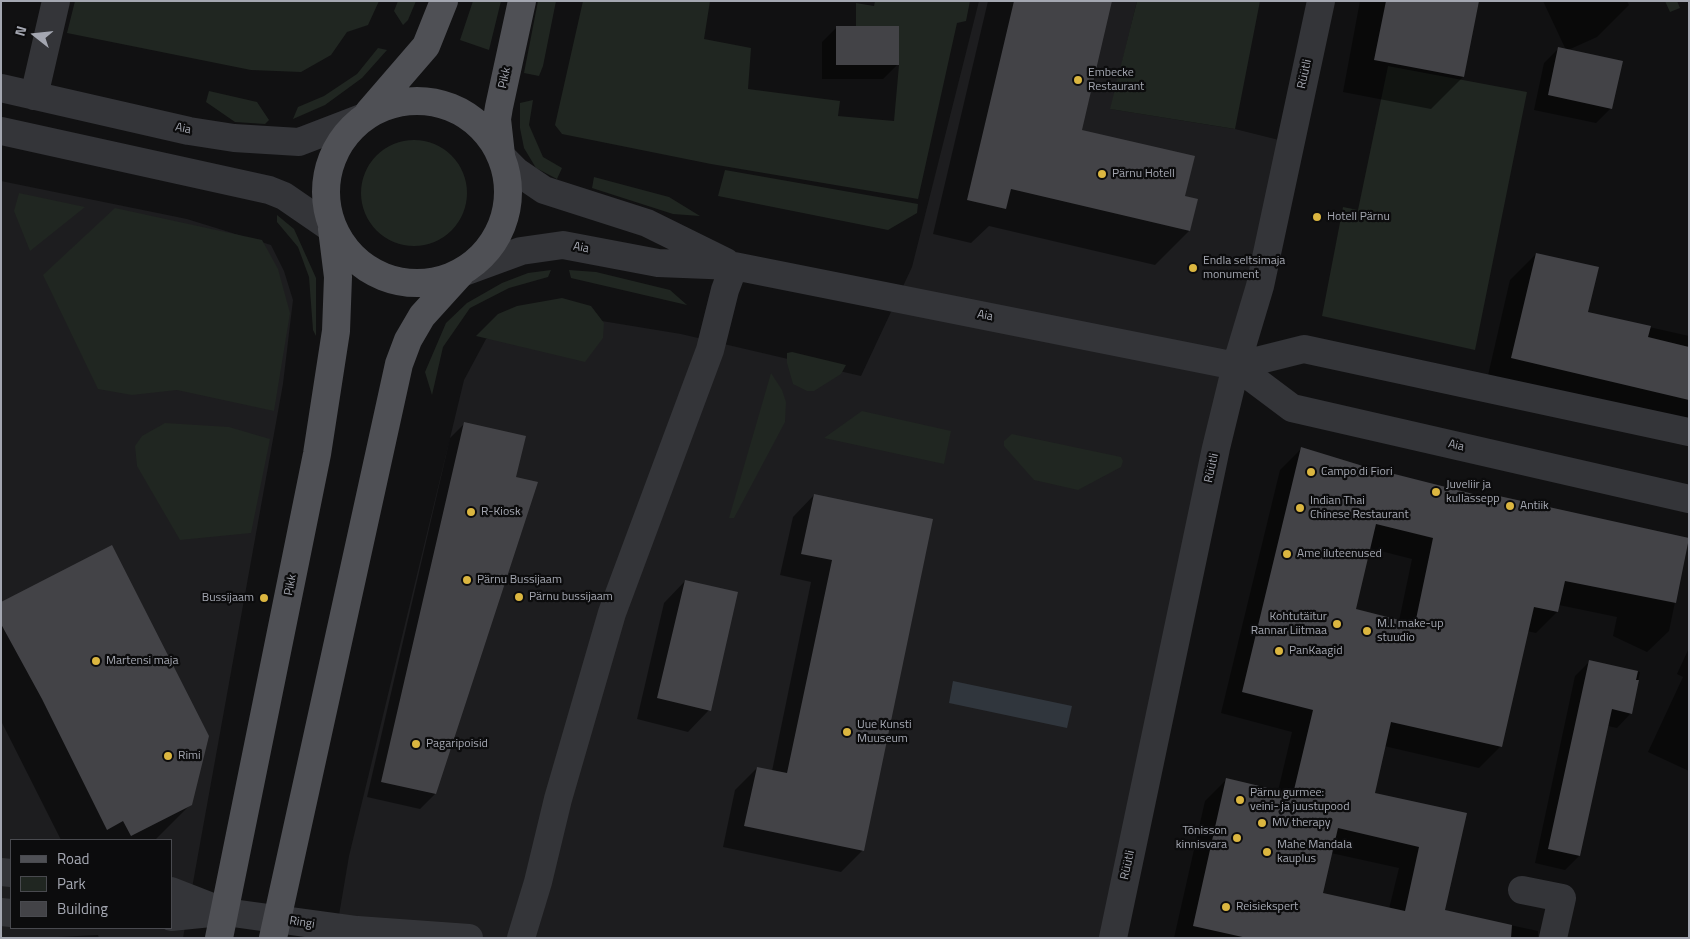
<!DOCTYPE html>
<html>
<head>
<meta charset="utf-8">
<style>
	body { margin:0 }
	#map { position:relative; width:1690px; height:939px; overflow:hidden; background:#111112; font-family:"Titillium Web",sans-serif }
	canvas { display:block }
	.frame { position:absolute; inset:0; border:2px solid #a4a7b1; pointer-events:none }
	.legend { position:absolute; left:10px; top:839px; width:162px; height:90px; box-sizing:border-box; background:#0c0c0d; border:1px solid #494a4f; margin:0; padding:6px 9px; list-style:none; font-size:15px; color:#a4a7b1 }
	.legend li { display:flex; align-items:center; gap:10px; height:25px }
	.legend b { width:25px; border:1px solid #494a4f }
	.north { position:absolute; left:10px; top:10px; width:50px; height:50px; -webkit-text-stroke:4px #0c0c0d; paint-order:stroke; rotate:286deg; font-size:14px; font-weight:700; line-height:20px; text-align:center; color:#a4a7b1 }
	.north::after { content:''; display:block; margin:auto; width:18px; height:22px; background:#a4a7b1; clip-path:polygon(50% 0,100% 100%,50% 72%,0 100%) }
</style>
</head>
<body>
<div id="map">
<canvas width="1690" height="939"></canvas>
<div class="frame"></div>
<ul class="legend">
<li><b style="height:6px;background:#4f5055"></b>Road</li>
<li><b style="height:14px;background:#202621"></b>Park</li>
<li><b style="height:14px;background:#434347"></b>Building</li>
</ul>
<div class="north">N</div>
</div>
<script>
const context = document.querySelector('canvas').getContext('2d');
context.lineJoin = 'round';
function paint(path, color) { context.fillStyle = color; context.fill(path, 'evenodd'); }
const shape = rows => new Path2D(rows.map(r => 'M' + r).join(''));
function trace(path, color, width, dash) { context.strokeStyle = color; context.lineWidth = width; context.lineCap = dash ? 'butt' : 'round'; context.setLineDash(dash || []); context.stroke(path); }
function write(font, color, halo, rows, align = 'center') {
  context.font = font + ' "Titillium Web",sans-serif'; context.lineWidth = 4.5; context.setLineDash([]); context.textBaseline = 'middle'; context.strokeStyle = halo; context.fillStyle = color; for (const [text, x, y, turn = 0] of rows) {
    context.save(); context.translate(x, y); context.rotate((+turn || 0) * Math.PI / 180); context.textAlign = isNaN(turn) ? turn : align; if (halo) context.strokeText(text, 0, 0); context.fillText(text, 0, 0); context.restore();
  }
}
const built = shape([
	[979,1,1137,1,1111,109,1235,129,1291,143,1113,938,307,938,309,924,337,927,349,856,464,380,486,339,529,309,681,334,861,376,912,267],
	[1,181,187,219,271,245,284,271,293,300,283,384,183,938,1,938],
	[11,840,171,840,171,928,11,928]
]);
const green = shape([
	[75,1,379,1,368,25,347,32,331,55,301,72,251,70,67,33],
	[398,1,416,1,408,20,403,25,394,11],
	[473,1,501,1,489,50,460,40],
	[538,1,556,1,543,66,539,76,524,73],
	[583,1,710,1,704,39,751,48,748,89,840,101,838,116,894,121,899,65,899,26,856,26,856,3,874,6,875,1,970,1,966,21,957,23,918,199,711,164,562,134,555,125],
	[1137,1,1260,1,1235,129,1110,109],
	[1665,1,1677,1,1680,8,1670,12],
	[378,48,387,50,362,78,325,105,293,119,298,107,324,96,357,74],
	[1388,66,1527,92,1475,350,1322,316,1343,207,1358,210],
	[209,91,257,102,269,120,265,124,235,122,206,102],
	[533,100,529,125,543,157,562,168,557,179,536,168,524,148,520,128,520,103],
	'361 193a53 53 0 1 1 106 0a53 53 0 1 1-106 0Z',
	[725,170,918,204,917,213,888,230,718,196],
	[594,177,669,197,700,216,673,214,592,188],
	[19,193,85,207,30,251,14,211],
	[115,208,262,240,278,269,290,313,274,411,177,390,132,395,98,389,43,275],
	[277,215,294,229,316,278,316,336,313,330,309,277,298,247,277,222],
	[551,270,548,277,509,288,470,308,443,347,432,395,425,372,446,323,467,303,502,283,528,273],
	[569,270,596,272,670,290,687,305,571,278],
	[562,298,591,306,604,323,603,338,585,362,476,336,498,314,517,306],
	[792,352,846,365,841,374,814,391,807,391,793,384,787,363,787,353],
	[771,373,782,390,786,402,785,422,734,518,729,518],
	[862,411,951,431,944,464,824,438],
	[165,423,229,427,270,439,251,533,180,540,137,466,135,446,142,436],
	[1012,434,1121,457,1123,461,1121,467,1078,490,1034,480,1004,446,1004,441]
]);
const water = shape([
	[953,681,1072,706,1067,728,949,703]
]);
const shadow = shape([
	[988,1,1111,1,1080,131,1184,197,1189,231,1155,265,989,226,971,243,933,234],
	[1360,1,1477,1,1463,77,1431,109,1343,92],
	[1543,1,1627,1,1629,5,1597,37,1568,50,1611,108,1596,123,1534,110,1544,63,1559,48,1566,50],
	[837,27,898,64,883,79,822,79,822,42],
	[1536,254,1587,313,1689,336,1689,432,1486,384,1510,280],
	[465,423,435,794,420,809,367,797,450,438],
	[1301,449,1363,468,1487,499,1491,495,1688,539,1669,631,1647,652,1613,636,1617,617,1559,605,1557,612,1536,633,1527,631,1501,746,1479,768,1384,746,1373,794,1465,814,1444,911,1538,931,1538,938,1174,938,1205,801,1226,780,1278,791,1292,732,1221,713,1280,470],
	[1369,548,1412,559,1399,621,1354,609],
	[1331,853,1399,868,1389,909,1322,894],
	[814,495,931,520,862,851,841,872,723,847,735,790,757,768,772,771,811,582,780,575,793,517],
	[685,581,709,710,688,732,637,719,664,603],
	[1,604,191,804,156,839,61,840,1,721],
	[1689,648,1689,771,1648,752,1683,677,1677,674],
	[1589,662,1640,672,1631,713,1617,728,1608,726,1579,856,1565,870,1535,863,1575,676],
	[98,935,99,938,37,938]
]);
const building = shape([
	[1014,1,1112,1,1082,130,1195,156,1185,196,1198,199,1190,231,1011,189,1006,209,967,200],
	[1386,1,1479,1,1464,77,1374,60],
	[836,26,899,26,899,65,836,65],
	[1558,47,1623,61,1612,109,1548,95],
	[1536,253,1599,267,1588,312,1651,326,1648,337,1689,347,1689,400,1511,358],
	[464,422,526,436,516,477,538,482,436,794,381,782],
	[1301,447,1363,466,1489,498,1490,494,1689,538,1676,603,1565,581,1558,612,1534,607,1502,747,1391,722,1375,793,1467,813,1445,910,1512,925,1511,938,1247,938,1193,926,1226,778,1293,794,1313,710,1242,692],
	[1376,524,1433,538,1415,624,1356,609],
	[1338,828,1419,847,1405,911,1323,893],
	[814,494,933,519,864,851,744,826,757,767,787,773,832,560,801,554],
	[112,545,209,736,192,805,131,836,123,821,107,830,42,699,1,624,1,602],
	[685,580,738,592,711,711,657,698],
	[1589,660,1638,671,1636,680,1639,680,1632,714,1612,709,1580,856,1548,849]
]);
const minor = shape([
	[1,88,189,131,234,138,299,142,364,117],
	[34,96,56,1],
	[1,131,269,190,284,196,332,229],
	[501,156,516,171,544,190,647,223,726,262],
	[461,273,521,251,563,245,658,263,734,266,1236,366,1304,349,1689,432],
	[1236,366,1292,408,1689,499],
	[1,872,11,873],
	[1522,890,1562,898,1553,938],
	[171,891,225,912,357,930,469,938],
	[1,912,11,913],
	[171,917,221,912],
	[521,938,538,882,558,799,612,613,710,350,725,290,734,266],
	[1113,938,1216,448,1236,366,1260,286,1321,1]
]);
const major = shape([
	'326 192a91 91 0 1 1 182 0a91 91 0 1 1-182 0Z',
	[369,112,426,46,444,1],
	[501,155,497,119,499,107,522,1],
	[219,938,317,454,336,331,338,277,332,229],
	[273,938,399,364,408,340,422,316,461,273]
]);
const markers = [
	[1078,80,5,"#dbb640"],
	[1102,174,5,"#dbb640"],
	[1317,217,5,"#dbb640"],
	[1193,268,5,"#dbb640"],
	[1311,472,5,"#dbb640"],
	[1436,492,5,"#dbb640"],
	[1510,506,5,"#dbb640"],
	[1300,508,5,"#dbb640"],
	[471,512,5,"#dbb640"],
	[1287,554,5,"#dbb640"],
	[467,580,5,"#dbb640"],
	[519,597,5,"#dbb640"],
	[264,598,5,"#dbb640"],
	[1337,624,5,"#dbb640"],
	[1367,631,5,"#dbb640"],
	[1279,651,5,"#dbb640"],
	[96,661,5,"#dbb640"],
	[847,732,5,"#dbb640"],
	[416,744,5,"#dbb640"],
	[168,756,5,"#dbb640"],
	[1240,800,5,"#dbb640"],
	[1262,823,5,"#dbb640"],
	[1237,838,5,"#dbb640"],
	[1267,852,5,"#dbb640"],
	[1226,907,5,"#dbb640"]
];
const poiNames = [
	["Embecke",1088,73],
	["Restaurant",1088,87],
	["Pärnu Hotell",1112,174],
	["Hotell Pärnu",1327,217],
	["Endla seltsimaja",1203,261],
	["monument",1203,275],
	["Campo di Fiori",1321,472],
	["Juveliir ja",1446,485],
	["kullassepp",1446,499],
	["Indian Thai",1310,501],
	["Chinese Restaurant",1310,515],
	["Antiik",1520,506],
	["R-Kiosk",481,512],
	["Ame iluteenused",1297,554],
	["Pärnu Bussijaam",477,580],
	["Pärnu bussijaam",529,597],
	["Bussijaam",254,598,"right"],
	["Kohtutäitur",1327,617,"right"],
	["Rannar Liitmaa",1327,631,"right"],
	["M.I. make-up",1377,624],
	["stuudio",1377,638],
	["PanKaagid",1289,651],
	["Martensi maja",106,661],
	["Uue Kunsti",857,725],
	["Muuseum",857,739],
	["Pagaripoisid",426,744],
	["Rimi",178,756],
	["Pärnu gurmee:",1250,793],
	["veini- ja juustupood",1250,807],
	["MV therapy",1272,823],
	["Tōnisson",1227,831,"right"],
	["kinnisvara",1227,845,"right"],
	["Mahe Mandala",1277,845],
	["kauplus",1277,859],
	["Reisiekspert",1236,907]
];
const streetNames = [
	["Rüütli",1305,74,-78],
	["Pikk",505,78,-78],
	["Aia",183,129,12],
	["Aia",581,248,11],
	["Aia",985,316,11],
	["Aia",1456,446,13],
	["Rüütli",1212,468,-78],
	["Pikk",291,585,-79],
	["Rüütli",1128,865,-78],
	["Ringi",302,923,9]
];
paint(built, '#1d1d1f');
paint(green, '#202621');
paint(water, '#30363d');
paint(shadow, '#0007');
paint(building, '#434347');
trace(minor, '#343539', 28);
trace(major, '#4f5055', 28);
for (const [x, y, r, color] of markers) { const dot = new Path2D(); dot.arc(x, y, r, 0, 2 * Math.PI); context.fillStyle = color; context.fill(dot); trace(dot, '#0c0c0d', 2); }
write('12px', '#a4a7b1', '#0c0c0d', poiNames, 'left');
write('12px', '#a4a7b1', '#0c0c0d', streetNames);
</script>
</body>
</html>
